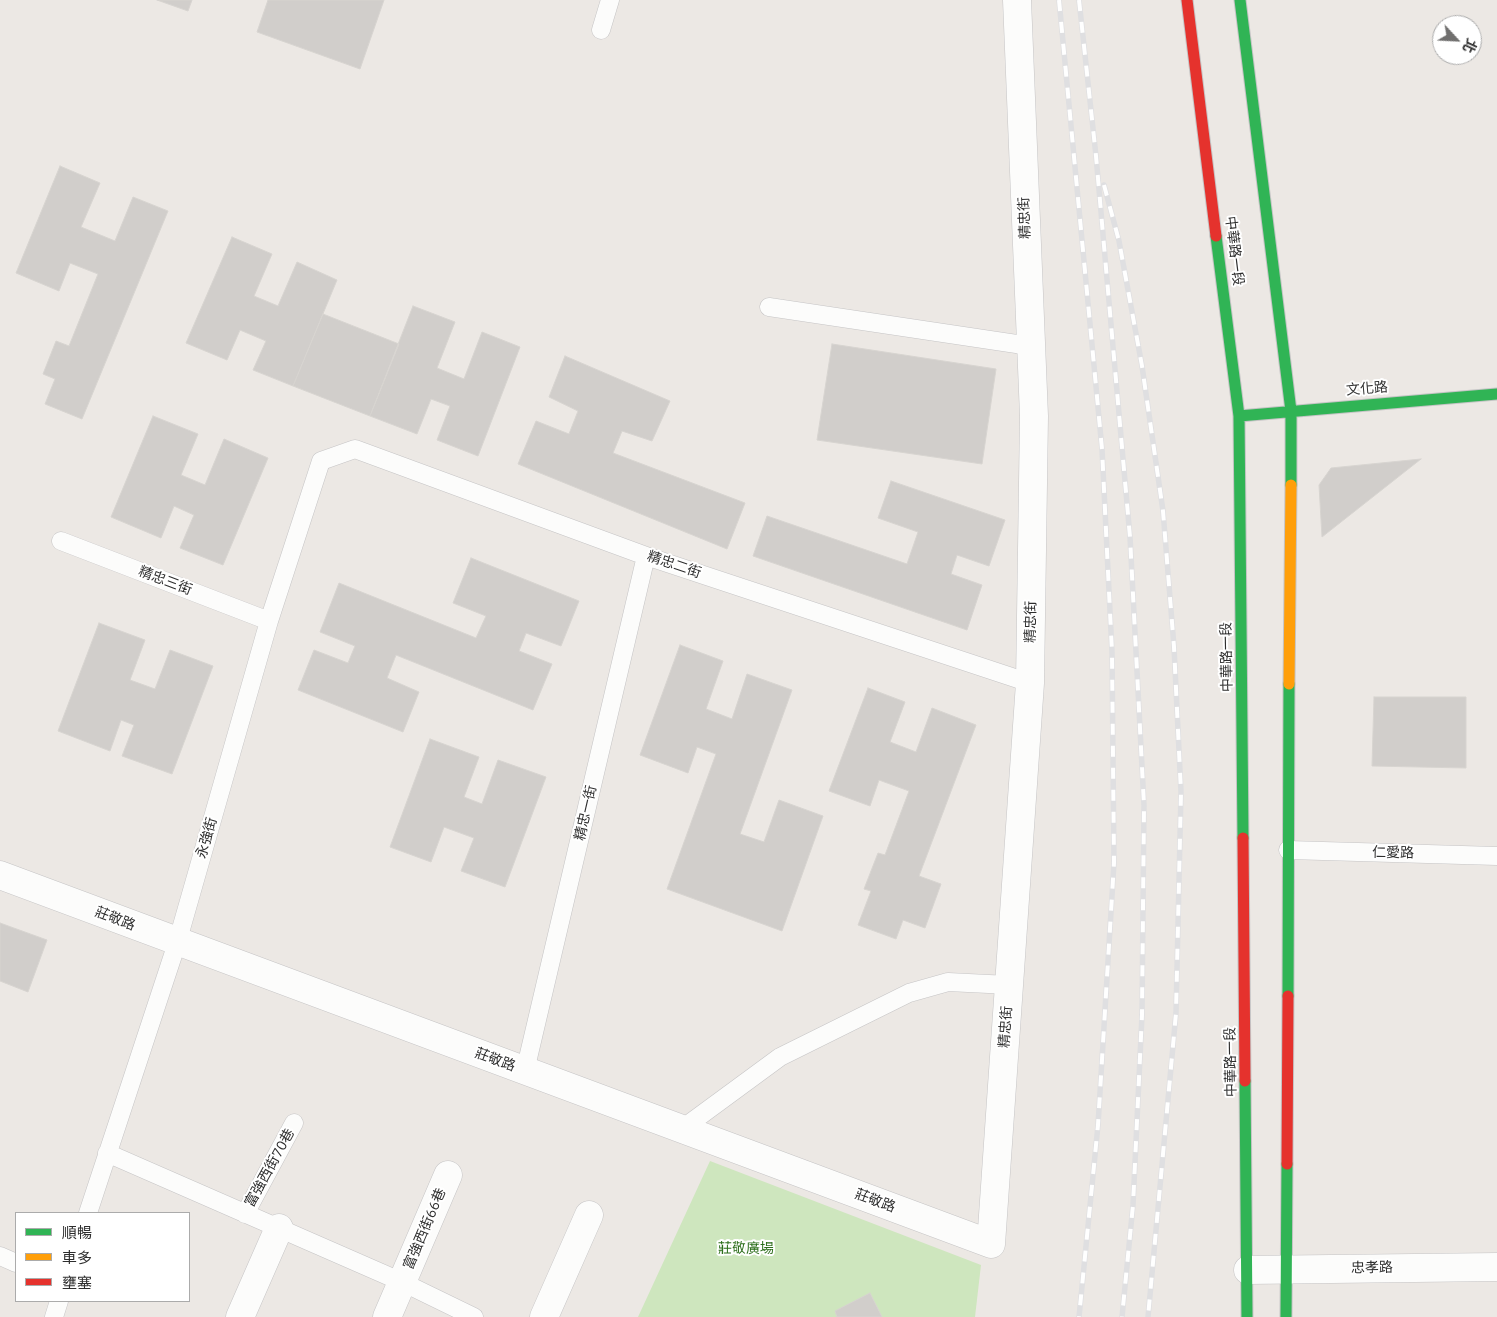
<!DOCTYPE html>
<html>
<head>
<meta charset="utf-8">
<style>
	body { margin:0 }
	#map { position:relative; width:1497px; height:1317px; overflow:hidden; background:#ece8e4; font-family:"IBM Plex Sans","Noto Sans TC",sans-serif }
	canvas { display:block }
	.legend { position:absolute; left:15px; top:1212px; width:175px; height:90px; box-sizing:border-box; background:#fff; border:1px solid #ababab; margin:0; padding:6px 9px; list-style:none; font-size:15px; color:#2e2e2e }
	.legend li { display:flex; align-items:center; gap:10px; height:25px }
	.legend b { width:25px; border:1px solid #ababab }
	.north { position:absolute; left:1432px; top:15px; width:50px; height:50px; box-sizing:border-box; background:#fff; border:1px solid #ababab; border-radius:50%; rotate:115deg; font-size:14px; font-weight:700; line-height:20px; text-align:center; color:#2e2e2e }
	.north::after { content:''; display:block; margin:auto; width:18px; height:22px; background:#706f6e; clip-path:polygon(50% 0,100% 100%,50% 72%,0 100%) }
</style>
</head>
<body>
<div id="map">
<canvas width="1497" height="1317"></canvas>
<ul class="legend">
<li><b style="height:6px;background:#30b455"></b>順暢</li>
<li><b style="height:6px;background:#ff9f0a"></b>車多</li>
<li><b style="height:6px;background:#e5322d"></b>壅塞</li>
</ul>
<div class="north">北</div>
</div>
<script>
const context = document.querySelector('canvas').getContext('2d');
context.lineJoin = 'round';
function paint(path, color) { context.fillStyle = color; context.fill(path, 'evenodd'); }
const shape = rows => new Path2D(rows.map(r => 'M' + r).join(''));
function trace(path, color, width, dash) { context.strokeStyle = color; context.lineWidth = width; context.lineCap = dash ? 'butt' : 'round'; context.setLineDash(dash || []); context.stroke(path); }
function write(font, color, halo, rows, align = 'center') {
  context.font = font + ' "IBM Plex Sans","Noto Sans TC",sans-serif'; context.lineWidth = 4; context.setLineDash([]); context.textBaseline = 'middle'; context.strokeStyle = halo; context.fillStyle = color; for (const [text, x, y, turn = 0] of rows) {
    context.save(); context.translate(x, y); context.rotate((+turn || 0) * Math.PI / 180); context.textAlign = isNaN(turn) ? turn : align; if (halo) context.strokeText(text, 0, 0); context.fillText(text, 0, 0); context.restore();
  }
}
const green = shape([
	[710,1161,981,1265,975,1317,638,1317]
]);
const building = shape([
	[157,0,192,0,188,11,157,0],
	[268,0,384,0,360,69,257,32,268,0],
	[60,166,100,183,81,227,115,241,133,197,168,211,82,419,45,404,55,379,43,374,56,341,69,346,98,274,70,263,59,291,16,273,60,166],
	[232,237,272,254,254,296,278,306,297,262,337,280,293,386,253,370,266,341,240,330,227,360,186,343,232,237],
	[413,306,455,322,437,368,464,379,482,332,520,347,478,456,437,440,450,406,431,399,417,434,370,416,413,306],
	[323,314,399,344,370,416,293,386,323,314],
	[832,344,996,369,982,464,817,440,832,344],
	[565,356,670,401,652,441,622,431,613,453,745,503,727,549,518,464,536,421,569,434,578,411,549,397,565,356],
	[153,416,198,434,181,475,205,485,224,439,268,458,223,565,180,548,194,515,174,506,161,538,111,517,153,416],
	[1421,459,1322,537,1319,485,1331,468,1421,459],
	[891,481,1005,520,989,566,957,555,951,574,982,585,967,630,753,556,767,516,907,564,918,532,878,518,891,481],
	[471,558,579,601,561,646,526,633,519,651,552,664,533,710,396,655,387,678,419,692,403,732,298,690,314,650,348,663,355,646,320,632,339,583,476,638,486,616,453,603,471,558],
	[99,623,145,640,130,680,155,689,170,650,213,666,172,774,122,756,134,725,121,720,110,751,58,731,99,623],
	[680,645,723,661,706,709,732,719,747,674,792,690,740,834,764,842,779,800,823,816,782,931,667,889,716,754,697,747,688,773,640,755,680,645],
	[868,688,905,702,890,742,916,752,932,708,976,725,919,876,941,884,925,928,903,920,896,939,858,925,871,891,864,889,878,853,885,855,909,791,879,780,870,806,829,791,868,688],
	[1374,697,1466,697,1466,768,1372,766,1374,697],
	[430,739,479,757,464,797,482,804,498,760,546,777,505,887,461,871,474,838,444,827,431,862,390,847,430,739],
	[0,923,47,940,28,992,0,981,0,923],
	[870,1293,882,1317,837,1317,835,1311,870,1293]
]);
const lane = shape([
	[601,30,610,0],
	[769,307,1030,346],
	[61,541,269,621],
	[1288,850,1497,856],
	[525,1071,646,556],
	[682,1129,780,1057,909,993,948,982,1009,985],
	[107,1153,402,1282,474,1317],
	[88,1213,177,943,269,621,321,461,355,449,646,556,1030,683],
	[245,1214,294,1123],
	[0,1256,16,1263],
	[54,1317,59,1301]
]);
const street = shape([
	[0,875,991,1244,1030,683,1034,416,1017,0],
	[1248,1270,1497,1267],
	[240,1317,279,1228],
	[387,1317,448,1175],
	[544,1317,589,1215]
]);
const fast = shape([
	[1240,0,1291,411,1291,485],
	[1216,236,1239,416,1243,838],
	[1239,416,1497,394],
	[1288,996,1289,684],
	[1245,1081,1247,1317],
	[1286,1317,1287,1164]
]);
const slow = shape([
	[1289,684,1291,485]
]);
const jam = shape([
	[1187,0,1216,236],
	[1243,838,1245,1081],
	[1287,1164,1288,996]
]);
const rail = shape([
	[1059,0,1102,449,1112,652,1114,863,1098,1125,1079,1317],
	[1079,0,1096,156,1130,537,1144,805,1142,1015,1133,1205,1122,1317],
	[1104,185,1119,241,1142,366,1163,511,1174,647,1181,792,1176,1013,1148,1317]
]);
const streetNames = [
	["精忠街",1025,218,-92],
	["中華路一段",1234,251,83],
	["文化路",1367,389,-5],
	["精忠二街",674,565,19],
	["精忠三街",165,581,21],
	["精忠街",1031,622,-89],
	["中華路一段",1227,657,-91],
	["精忠一街",586,813,-77],
	["永強街",207,838,-74],
	["仁愛路",1393,853,1],
	["莊敬路",115,919,21],
	["精忠街",1006,1027,-86],
	["莊敬路",495,1060,20],
	["中華路一段",1231,1062,-91],
	["富強西街70巷",270,1168,-61],
	["莊敬路",875,1201,20],
	["富強西街66巷",425,1229,-67],
	["忠孝路",1372,1268,-1]
];
const parkNames = [
	["莊敬廣場",746,1249]
];
paint(green, '#cee6be');
paint(building, '#d1cecb');
trace(building, '#d7d4d0', 1);
trace(lane, '#c5c4c5', 19);
trace(street, '#c5c4c5', 29);
trace(fast, '#c5c4c5', 13);
trace(slow, '#c5c4c5', 13);
trace(jam, '#c5c4c5', 13);
trace(lane, '#fcfcfb', 18);
trace(street, '#fcfcfb', 28);
trace(fast, '#30b455', 11);
trace(slow, '#ff9f0a', 11);
trace(jam, '#e5322d', 11);
trace(rail, '#dfdfe1', 5.5);
trace(rail, '#fff', 4, [11]);
write('14px', '#2e2e2e', '#fff', streetNames);
write('14px', '#2c6e1b', '#fff', parkNames);
</script>
</body>
</html>
